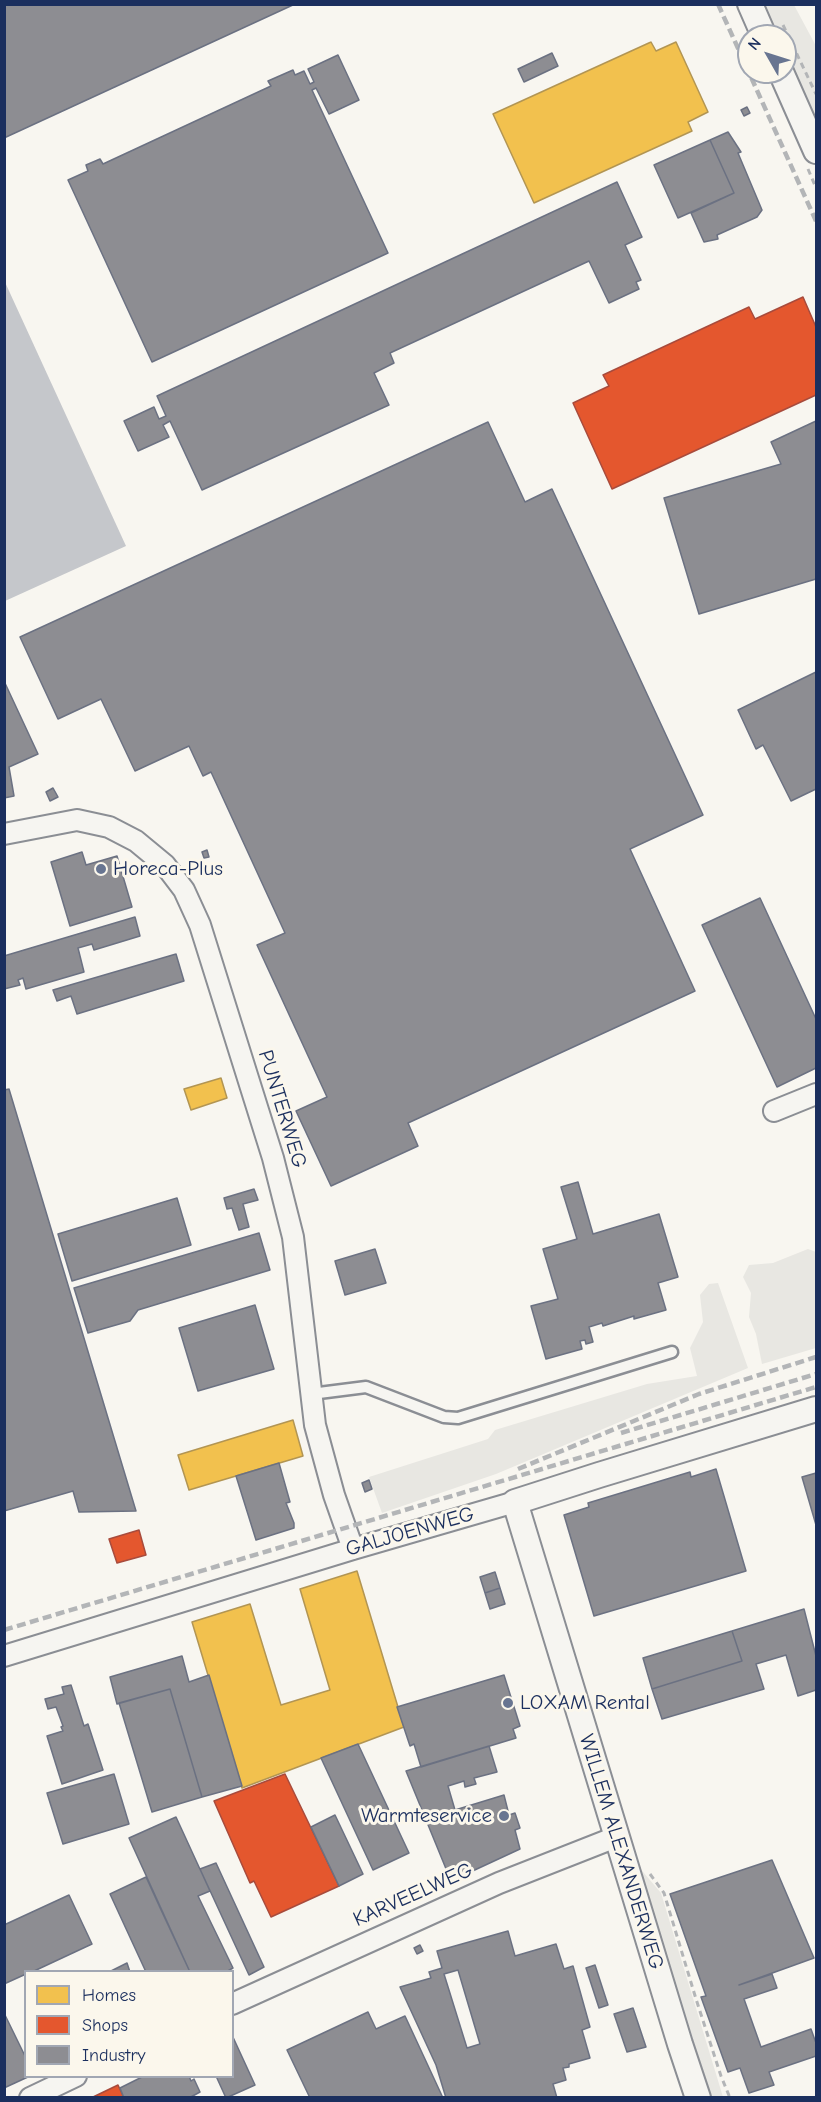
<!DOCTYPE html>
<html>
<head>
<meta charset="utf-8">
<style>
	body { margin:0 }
	#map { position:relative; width:821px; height:2102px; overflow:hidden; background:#f8f6f0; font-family:"Comic Neue",sans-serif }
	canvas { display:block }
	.frame { position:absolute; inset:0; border:6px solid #1b2f5e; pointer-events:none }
	.legend { position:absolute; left:24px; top:1970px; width:210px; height:108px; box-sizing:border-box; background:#fbf7ec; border:2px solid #a1a7b3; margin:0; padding:8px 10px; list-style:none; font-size:18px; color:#1b2f5e }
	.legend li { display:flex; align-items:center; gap:12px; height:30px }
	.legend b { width:30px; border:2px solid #a1a7b3 }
	.north { position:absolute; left:737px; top:24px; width:60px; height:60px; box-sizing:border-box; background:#fbf7ec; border:2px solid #a1a7b3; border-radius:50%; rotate:309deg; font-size:16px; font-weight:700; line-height:24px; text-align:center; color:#1b2f5e }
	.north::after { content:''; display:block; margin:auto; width:21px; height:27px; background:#687591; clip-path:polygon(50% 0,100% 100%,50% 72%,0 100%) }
</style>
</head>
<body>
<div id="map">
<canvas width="821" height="2102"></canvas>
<div class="frame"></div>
<ul class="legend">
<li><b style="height:16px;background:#f2c14e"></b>Homes</li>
<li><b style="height:16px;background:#e4572e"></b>Shops</li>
<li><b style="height:16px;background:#8d8d92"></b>Industry</li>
</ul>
<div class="north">N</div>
</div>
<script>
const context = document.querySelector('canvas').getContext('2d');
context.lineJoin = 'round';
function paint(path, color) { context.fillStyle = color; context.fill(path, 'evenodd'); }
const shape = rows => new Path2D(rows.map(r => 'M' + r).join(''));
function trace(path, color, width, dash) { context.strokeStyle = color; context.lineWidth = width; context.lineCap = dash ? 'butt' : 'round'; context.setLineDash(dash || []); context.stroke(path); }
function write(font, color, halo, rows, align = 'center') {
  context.font = font + ' "Comic Neue",sans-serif'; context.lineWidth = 6; context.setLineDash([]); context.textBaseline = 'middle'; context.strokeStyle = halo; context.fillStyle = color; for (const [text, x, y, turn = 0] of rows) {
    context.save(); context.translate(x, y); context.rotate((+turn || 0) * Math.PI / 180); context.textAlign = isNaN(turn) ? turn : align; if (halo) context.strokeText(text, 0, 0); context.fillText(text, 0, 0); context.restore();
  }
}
const green = shape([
	[759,5,794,5,816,46,816,129,785,61,785,36,774,36],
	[808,1249,816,1252,816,1348,762,1364,756,1334,749,1317,751,1293,743,1277,749,1265,773,1263],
	[718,1283,748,1368,496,1474,382,1513,369,1477,488,1439,495,1430,647,1384,697,1376,690,1348,703,1322,700,1295,709,1284],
	[638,1866,661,1893,723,2097,709,2097]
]);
const water = shape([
	[4,280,126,546,5,601,4,601]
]);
const homes = shape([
	[651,42,656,51,676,42,708,112,688,122,692,131,534,203,493,114,651,42],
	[221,1078,227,1098,191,1110,184,1089,221,1078],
	[293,1420,303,1456,189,1490,178,1455,293,1420],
	[357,1571,404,1727,242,1788,192,1622,250,1604,281,1705,330,1690,300,1589,357,1571]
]);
const shops = shape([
	[803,297,816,327,816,395,612,489,573,403,609,386,603,375,749,307,755,319,803,297],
	[139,1530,146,1555,117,1563,109,1539,139,1530],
	[285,1774,339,1886,271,1917,254,1881,250,1883,214,1801,285,1774],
	[118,2085,124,2098,91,2098,118,2085]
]);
const industry = shape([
	[4,4,295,4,4,138,4,4],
	[552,53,558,66,524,82,518,69,552,53],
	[338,55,359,100,329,114,316,88,312,90,388,253,152,362,68,180,88,171,86,165,100,159,103,164,271,86,268,81,293,70,295,75,304,71,310,84,314,82,308,69,338,55],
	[747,107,750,113,744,116,741,110,747,107],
	[728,132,741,152,738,153,762,210,757,217,717,235,718,239,704,242,691,213,734,193,710,140,728,132],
	[710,140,734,193,678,218,654,165,710,140],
	[617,182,642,237,625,245,641,280,636,282,639,289,609,303,589,261,390,353,394,363,374,373,389,405,202,490,170,421,163,425,169,437,138,451,124,421,154,407,159,419,166,416,157,396,617,182],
	[816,421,816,579,699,614,664,498,781,464,771,442,816,421],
	[488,422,525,502,552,489,703,815,630,849,695,991,408,1123,418,1146,331,1186,296,1111,327,1097,257,945,285,933,211,772,203,776,189,746,135,771,101,699,58,719,20,637,488,422],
	[816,672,816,789,791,801,763,745,756,749,738,710,816,672],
	[4,681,38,754,9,767,14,796,4,798,4,681],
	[53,788,58,797,50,801,46,792,53,788],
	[207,850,209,857,204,858,202,852,207,850],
	[82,852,86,865,117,856,132,907,70,926,51,862,82,852],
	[760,898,816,1019,816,1068,777,1087,702,925,760,898],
	[135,917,140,936,94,950,92,944,78,948,84,972,26,989,23,978,18,980,20,985,4,989,4,956,135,917],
	[176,954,184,981,77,1014,71,996,57,1001,53,990,176,954],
	[9,1089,136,1511,79,1512,73,1491,4,1511,4,1090,9,1089],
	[578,1182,593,1234,659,1214,678,1277,658,1283,666,1310,634,1319,634,1316,603,1326,602,1323,589,1327,593,1342,586,1344,585,1340,580,1341,582,1349,546,1359,531,1306,558,1299,543,1249,577,1239,561,1187,578,1182],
	[254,1189,258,1200,243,1204,249,1227,239,1230,232,1208,227,1209,224,1198,254,1189],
	[177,1198,191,1245,72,1281,58,1234,177,1198],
	[259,1233,270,1270,138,1310,130,1321,88,1333,74,1288,259,1233],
	[375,1249,386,1283,345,1295,335,1261,375,1249],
	[255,1305,274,1369,198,1391,179,1328,255,1305],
	[279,1463,290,1502,286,1503,294,1523,294,1528,256,1540,236,1476,279,1463],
	[716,1469,746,1571,594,1616,564,1515,589,1507,588,1503,690,1472,691,1477,716,1469],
	[816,1473,816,1525,802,1477,816,1473],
	[369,1480,372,1489,365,1492,362,1483,369,1480],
	[495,1572,500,1588,485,1593,480,1577,495,1572],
	[500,1588,505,1604,490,1609,485,1593,500,1588],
	[804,1609,816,1656,816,1690,798,1696,786,1655,756,1664,764,1689,662,1719,652,1689,742,1661,732,1631,804,1609],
	[732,1631,742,1661,652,1689,643,1658,732,1631],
	[182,1656,189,1682,209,1675,242,1786,202,1797,170,1689,117,1704,110,1677,182,1656],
	[504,1675,520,1726,513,1729,516,1738,421,1767,414,1744,410,1746,397,1707,504,1675],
	[71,1685,84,1726,88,1724,103,1770,62,1784,47,1736,63,1731,61,1727,63,1726,56,1707,48,1709,45,1699,64,1694,62,1687,71,1685],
	[170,1689,202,1797,152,1812,119,1703,170,1689],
	[358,1744,409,1853,373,1870,321,1758,358,1744],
	[489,1746,497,1772,474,1778,476,1784,465,1787,464,1781,448,1786,455,1810,504,1795,509,1815,515,1813,520,1828,515,1830,520,1849,451,1881,406,1771,489,1746],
	[114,1774,129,1824,63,1844,47,1793,114,1774],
	[335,1815,363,1874,339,1886,311,1827,335,1815],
	[176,1817,210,1891,198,1896,233,1968,226,1972,190,1972,129,1838,176,1817],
	[772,1860,814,1958,739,1985,772,1974,777,1988,744,1999,761,2047,811,2029,816,2043,816,2056,769,2072,774,2085,749,2093,740,2068,728,2072,701,1997,706,1996,670,1894,772,1860],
	[216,1863,264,1967,249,1975,200,1869,216,1863],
	[146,1877,162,1912,190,1972,146,1972,110,1894,146,1877],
	[69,1895,92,1944,32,1972,26,1972,26,1974,4,1984,4,1925,69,1895],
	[508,1931,515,1956,556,1944,564,1969,573,1966,590,2027,582,2030,590,2058,569,2064,569,2067,563,2068,566,2080,553,2084,557,2098,446,2098,436,2065,400,1987,431,1978,429,1972,442,1968,437,1951,508,1931],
	[458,1970,480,2044,467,2048,444,1974,458,1970],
	[420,1945,423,1951,417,1954,414,1948,420,1945],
	[127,1963,130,1972,109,1972,127,1963],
	[595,1965,608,2005,599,2008,586,1968,595,1965],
	[633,2008,646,2047,627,2052,614,2014,633,2008],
	[368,2012,376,2029,405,2016,443,2098,310,2098,287,2050,368,2012],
	[4,2013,26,2058,26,2076,30,2076,4,2088,4,2013],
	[232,2035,255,2085,226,2098,216,2076,232,2076,232,2035],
	[144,2076,189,2076,191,2081,194,2079,200,2092,189,2098,124,2098,120,2088,144,2076]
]);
const path = shape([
	[783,25,816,94],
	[808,169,816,188],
	[650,1874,664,1893,696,1999,721,2076,730,2098]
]);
const service = shape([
	[311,1394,366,1387,444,1417,458,1418,672,1352]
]);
const minor = shape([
	[4,834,77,820,109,827,136,841,165,865,184,890,200,925,273,1158,293,1237,315,1425,334,1495,353,1549],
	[774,1111,816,1094],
	[4,1656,353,1549,515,1502],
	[232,2004,499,1883,616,1837],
	[30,2098,76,2076]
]);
const tertiary = shape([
	[750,4,764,36],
	[781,72,816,151],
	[698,2098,680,2044,515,1502,599,1475,816,1409]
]);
const rail = shape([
	[718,4,816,221],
	[621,1433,816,1374],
	[518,1469,699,1394,816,1357],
	[4,1630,816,1387]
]);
const markers = [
	[101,869,6,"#687591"],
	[508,1703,6,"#687591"],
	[504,1816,6,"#687591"]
];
const poiNames = [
	["Horeca-Plus",113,869],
	["LOXAM Rental",520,1703],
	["Warmteservice",492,1816,"right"]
];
const streetNames = [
	["PUNTERWEG",282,1109,73],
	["GALJOENWEG",410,1532,-16],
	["WILLEM ALEXANDERWEG",621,1852,73],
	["KARVEELWEG",413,1895,-24]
];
paint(green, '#e8e7e2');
paint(water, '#c5c7cb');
paint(homes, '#f2c14e');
trace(homes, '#b29553', 1.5);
paint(shops, '#e4572e');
trace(shops, '#a84b3c', 1.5);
paint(industry, '#8d8d92');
trace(industry, '#6b7182', 1.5);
trace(service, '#8b8e94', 15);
trace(minor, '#8b8e94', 24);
trace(tertiary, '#8b8e94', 28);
trace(path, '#b3b5b7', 3, [6, 4.5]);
trace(service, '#f6f5f1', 10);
trace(minor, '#f6f5f1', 20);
trace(tertiary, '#f6f5f1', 24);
trace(rail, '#b3b5b7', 4.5, [9, 4.5]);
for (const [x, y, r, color] of markers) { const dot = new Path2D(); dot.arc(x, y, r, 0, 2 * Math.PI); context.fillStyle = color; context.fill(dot); trace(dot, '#fbf7ec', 2); }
write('21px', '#1b2f5e', '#fbf7ec', poiNames, 'left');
write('21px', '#1b2f5e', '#fbf7ec', streetNames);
</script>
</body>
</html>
